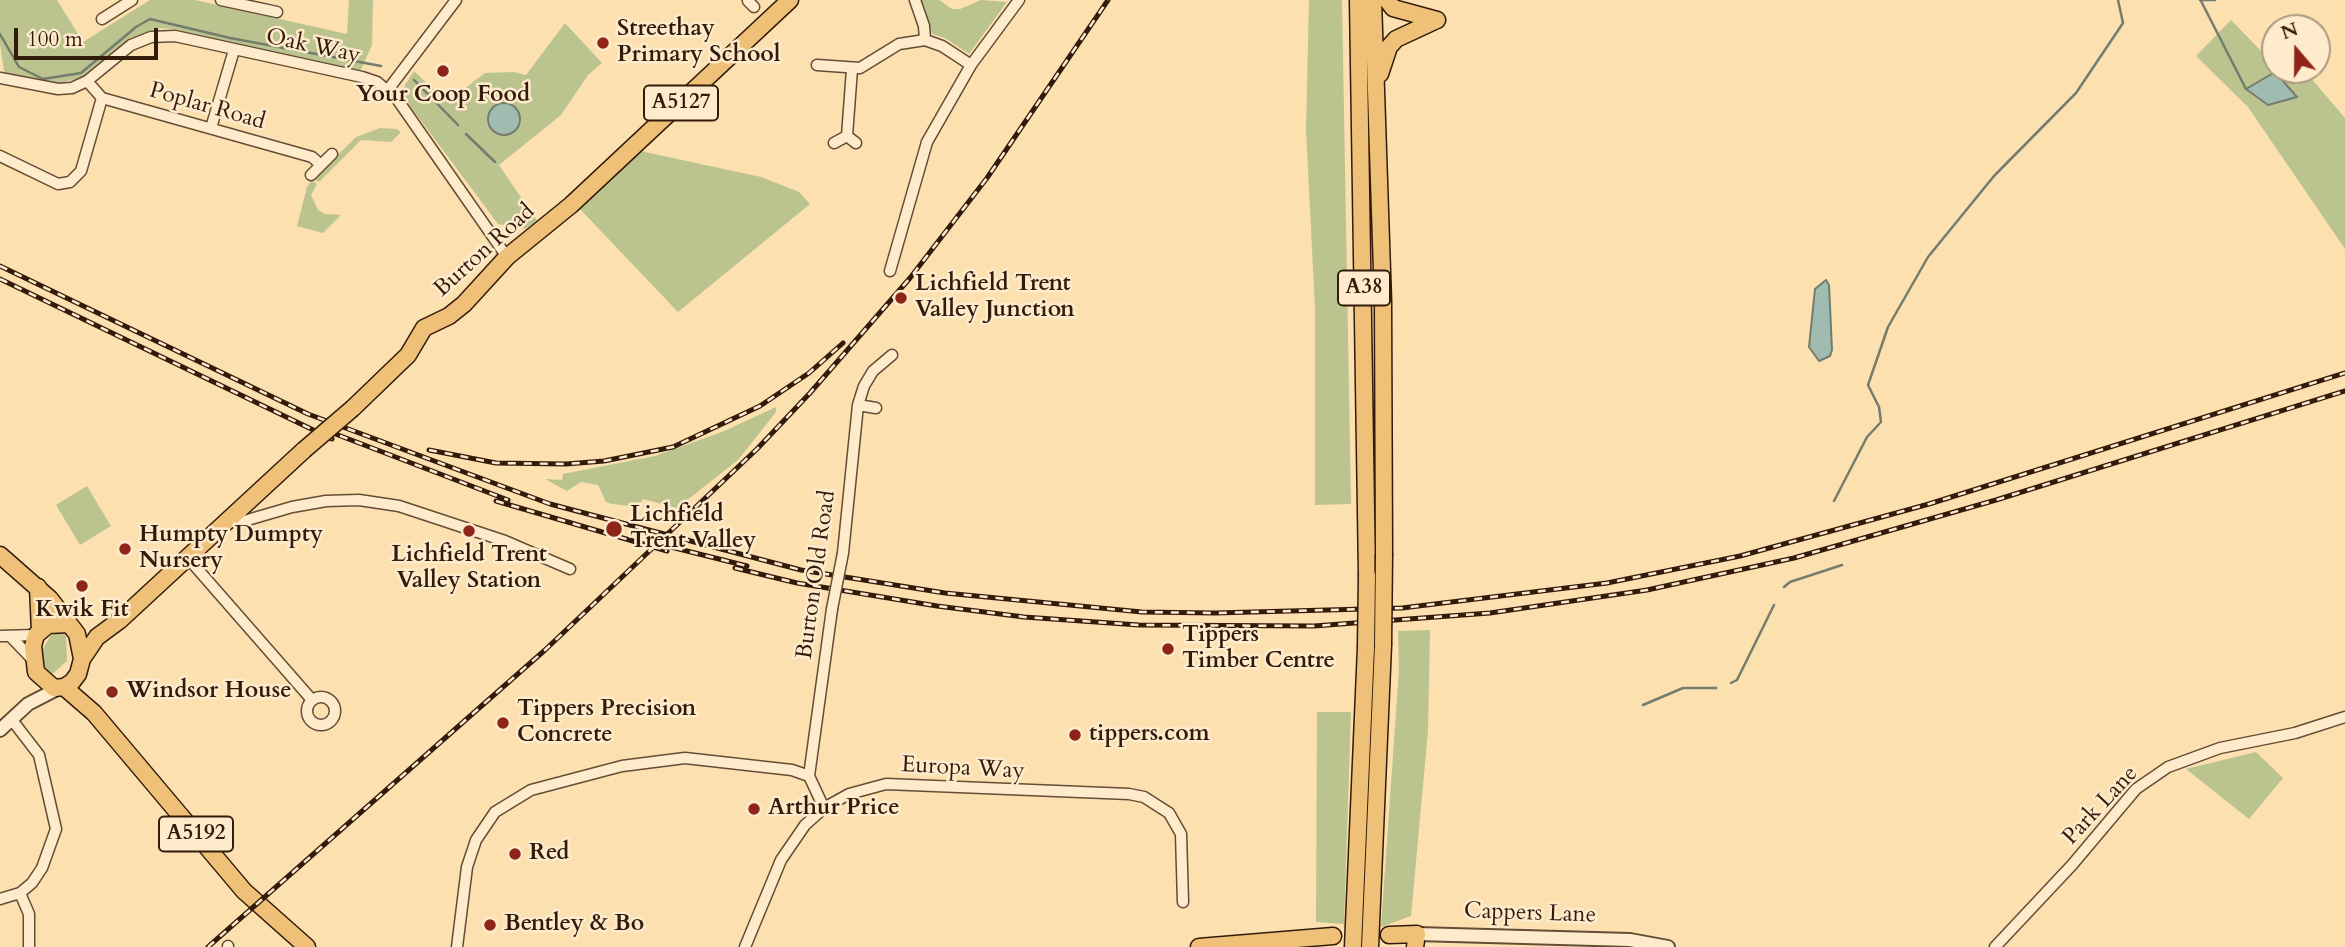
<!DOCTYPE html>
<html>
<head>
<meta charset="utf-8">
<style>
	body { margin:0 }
	#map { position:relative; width:2345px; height:947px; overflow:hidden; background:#fce0b0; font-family:Cardo,serif }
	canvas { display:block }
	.north { position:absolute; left:2261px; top:14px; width:70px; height:70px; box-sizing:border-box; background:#fdebcc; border:2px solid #ac987f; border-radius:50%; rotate:340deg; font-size:19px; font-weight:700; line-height:28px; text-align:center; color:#331b0b }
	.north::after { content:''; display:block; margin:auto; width:24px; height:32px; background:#8f2418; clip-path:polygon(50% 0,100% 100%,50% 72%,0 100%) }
	.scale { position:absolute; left:14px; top:28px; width:144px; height:32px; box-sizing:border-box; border:4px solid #331b0b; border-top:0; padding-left:9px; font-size:21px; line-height:24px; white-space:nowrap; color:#331b0b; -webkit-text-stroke:5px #fdebcc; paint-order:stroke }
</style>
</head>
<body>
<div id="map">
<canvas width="2345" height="947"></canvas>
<div class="north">N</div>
<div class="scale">100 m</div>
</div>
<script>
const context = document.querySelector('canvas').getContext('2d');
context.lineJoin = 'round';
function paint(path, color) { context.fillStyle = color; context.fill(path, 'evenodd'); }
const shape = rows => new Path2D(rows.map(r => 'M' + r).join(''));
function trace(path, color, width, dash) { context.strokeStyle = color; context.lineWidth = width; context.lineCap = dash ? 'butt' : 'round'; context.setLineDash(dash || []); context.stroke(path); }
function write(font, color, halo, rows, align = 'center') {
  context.font = font + ' Cardo,serif'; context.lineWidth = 5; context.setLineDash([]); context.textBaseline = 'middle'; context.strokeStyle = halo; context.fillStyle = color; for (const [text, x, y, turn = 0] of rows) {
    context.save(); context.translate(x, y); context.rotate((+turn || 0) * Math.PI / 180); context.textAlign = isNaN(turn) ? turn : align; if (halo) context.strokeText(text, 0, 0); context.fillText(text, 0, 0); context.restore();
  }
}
const green = shape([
	[0,0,57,0,83,42,150,0,195,0,347,34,349,0,373,0,372,45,360,72,173,29,157,28,130,38,82,77,59,84,9,75,4,71,0,44],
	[920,0,939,0,952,9,960,9,981,0,1007,2,969,54,945,38,932,34],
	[1309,0,1342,0,1351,504,1315,505,1315,308,1306,130],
	[2231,20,2262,52,2275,52,2275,70,2304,70,2345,118,2345,249,2248,107,2196,56],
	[565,23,602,63,588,75,561,115,499,165,537,221,525,229,498,224,410,106,402,90,414,71,447,102,485,73,514,72,526,75],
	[380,128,397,129,401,132,391,142,361,140,319,182,314,179,356,137],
	[640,151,761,177,799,192,810,204,678,312,579,208],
	[312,180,317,184,311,195,318,210,325,214,341,215,323,233,297,226,307,187],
	[776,407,776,412,738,460,677,508,643,499,638,507,612,504,606,502,598,485,581,482,567,491,545,479,562,480,563,474,655,456,722,432],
	[87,486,111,526,80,545,56,505],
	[1430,630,1428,731,1411,916,1381,927,1399,670,1398,631],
	[59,631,66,635,67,661,50,676,45,671,41,652,51,635],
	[1317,712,1351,712,1344,924,1316,922],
	[2256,752,2283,778,2249,819,2186,769]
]);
const water = shape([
	[2275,72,2297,97,2268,105,2246,89,2275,72],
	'488 119a16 16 0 1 1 32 0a16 16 0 1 1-32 0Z',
	[1826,280,1829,285,1832,350,1830,356,1819,361,1809,347,1815,289,1826,280]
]);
const stream = shape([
	[2200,0,2215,0],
	[2201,1,2246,89],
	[0,34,19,67,43,79,81,73,136,27,150,19,230,38,381,66],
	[414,80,458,125],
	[466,134,495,162],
	[1834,501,1867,437,1881,422,1879,407,1868,385,1888,327,1928,257,1994,176,2076,93,2123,23,2118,0],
	[1784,587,1790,582,1842,565],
	[1731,683,1737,680,1774,605],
	[1643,705,1683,688,1716,688]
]);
const minor = shape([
	[221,0,277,12],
	[915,0,924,26,925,40],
	[748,1,754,7],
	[102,19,132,0],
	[817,65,860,68,899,44,925,40,942,46,971,65],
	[0,78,58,89,72,88,87,81,131,45,151,37,175,36,362,77,377,82,397,99,507,257],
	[87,81,102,98,312,157,321,165],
	[387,91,456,0],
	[211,128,234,50],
	[847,136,852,69],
	[834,143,847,136,856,143],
	[0,156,58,184,70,182,81,171,102,98],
	[311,175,332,154],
	[890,271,927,142,971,65,1019,0],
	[858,405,876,408],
	[234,514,244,521,292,507,326,501,359,500,399,506,505,541,570,569],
	[843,553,858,405,864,386,873,371,892,355],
	[187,557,312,700],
	[0,636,36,635],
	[11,637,32,659],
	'307 711a14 14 0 1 1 28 0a14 14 0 1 1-28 0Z',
	[824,808,809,776,832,609],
	[20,893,29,914,29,947],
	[0,899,20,893,32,883,42,868,56,829,39,755,12,720],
	[228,947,228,946],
	[457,947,467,867,476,840,495,812,531,790,622,766,685,758,792,770,809,776],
	[745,947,781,860,805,825,824,808,849,794,886,784,1129,794,1144,797,1169,813,1181,834,1183,902],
	[1995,947,2072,865,2136,789,2168,767,2220,748,2295,733,2345,717]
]);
const tertiary = shape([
	[0,730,28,704,59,688],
	[1417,934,1630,940,1668,947]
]);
const trunk = shape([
	[1358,0,1367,575],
	[1373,0,1383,301,1384,554],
	[1387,0,1393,8,1437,20],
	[1380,74,1389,47,1396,39,1437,20],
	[353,408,408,355,424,328,449,316,464,304,507,257,571,205,790,0],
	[0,555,50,599,77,634,82,659],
	[38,587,40,631],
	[69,624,48,625,36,635,33,646,36,672,54,688,64,687,72,682,78,674,82,659,97,637,120,620,304,450],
	[64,687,94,713,244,891,307,947],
	[1389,935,1417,934,1415,947],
	[1199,947,1333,936],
	[1353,947,1366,647],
	[1370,947,1383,645]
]);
const rail = shape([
	[0,266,308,414,550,504,801,570,945,593,1142,612,1215,613,1402,608,1607,583,1740,556,1929,504,2345,373],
	[0,279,332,439],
	[325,430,508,500],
	[429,450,496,463,566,464,604,461,673,447,760,406,809,373,843,343],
	[496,501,667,551],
	[659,544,747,566],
	[735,568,797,583,937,606,1024,617,1139,625,1314,626,1490,613,1647,590,1794,558,1996,500,2345,391],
	[208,947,545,650,757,449,810,393,910,278,987,178,1108,0]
]);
const minorBridge = shape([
	[832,609,843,553]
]);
const trunkBridge = shape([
	[304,450,353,408],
	[1383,645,1384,554],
	[1366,647,1367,575]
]);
const markers = [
	[603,43,7,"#8f2418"],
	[443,71,7,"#8f2418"],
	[901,298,7,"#8f2418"],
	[614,529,9,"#8f2418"],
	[469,531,7,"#8f2418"],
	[125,549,7,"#8f2418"],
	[82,586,7,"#8f2418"],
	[1168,649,7,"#8f2418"],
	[112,692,7,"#8f2418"],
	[503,723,7,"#8f2418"],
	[1075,735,7,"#8f2418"],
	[754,809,7,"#8f2418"],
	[515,854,7,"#8f2418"],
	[490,925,7,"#8f2418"]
];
const shields = [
	[681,103,74],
	[1364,288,52],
	[196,834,74]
];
const shieldNames = [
	["A5127",681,103],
	["A38",1364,288],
	["A5192",196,834]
];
const poiNames = [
	["Streethay",617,30],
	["Primary School",617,56],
	["Your Coop Food",443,96,"center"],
	["Lichfield Trent",915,285],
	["Valley Junction",915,311],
	["Lichfield",630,516],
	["Trent Valley",630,542],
	["Humpty Dumpty",139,536],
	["Nursery",139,562],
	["Lichfield Trent",469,556,"center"],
	["Valley Station",469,582,"center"],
	["Kwik Fit",82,611,"center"],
	["Tippers",1182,636],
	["Timber Centre",1182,662],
	["Windsor House",126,692],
	["Tippers Precision",517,710],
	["Concrete",517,736],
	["tippers.com",1089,735],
	["Arthur Price",768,809],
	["Red",529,854],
	["Bentley & Bo",504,925]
];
const streetNames = [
	["Oak Way",313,47,12],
	["Poplar Road",207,107,16],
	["Burton Road",485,251,-42],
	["Burton Old Road",817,575,-82],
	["Europa Way",963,769,3],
	["Park Lane",2101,806,-47],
	["Cappers Lane",1530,914,2]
];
paint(green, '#bbc38e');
paint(water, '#a0bcb0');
trace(water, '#747c6e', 2);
trace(stream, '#747c6e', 2.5);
trace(minor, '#654c34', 13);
trace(tertiary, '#654c34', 16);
trace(trunk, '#331b0b', 19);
trace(minor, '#fdebcc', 10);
trace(tertiary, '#fdebcc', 12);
trace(trunk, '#eec078', 16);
trace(rail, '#331b0b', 5);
trace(rail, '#fdebcc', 2.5, [8]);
trace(minorBridge, '#654c34', 13, []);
trace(trunkBridge, '#331b0b', 19, []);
trace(minorBridge, '#fdebcc', 10);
trace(trunkBridge, '#eec078', 16);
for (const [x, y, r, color] of markers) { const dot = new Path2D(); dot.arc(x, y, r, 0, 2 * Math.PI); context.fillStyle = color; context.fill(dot); trace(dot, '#fdebcc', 2.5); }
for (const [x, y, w] of shields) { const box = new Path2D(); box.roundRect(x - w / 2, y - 17.5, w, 35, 5); context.fillStyle = '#fdebcc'; context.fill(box); trace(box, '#331b0b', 2); }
write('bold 21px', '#331b0b', null, shieldNames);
write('bold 23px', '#331b0b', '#fdebcc', poiNames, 'left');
write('23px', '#331b0b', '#fdebcc', streetNames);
</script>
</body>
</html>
